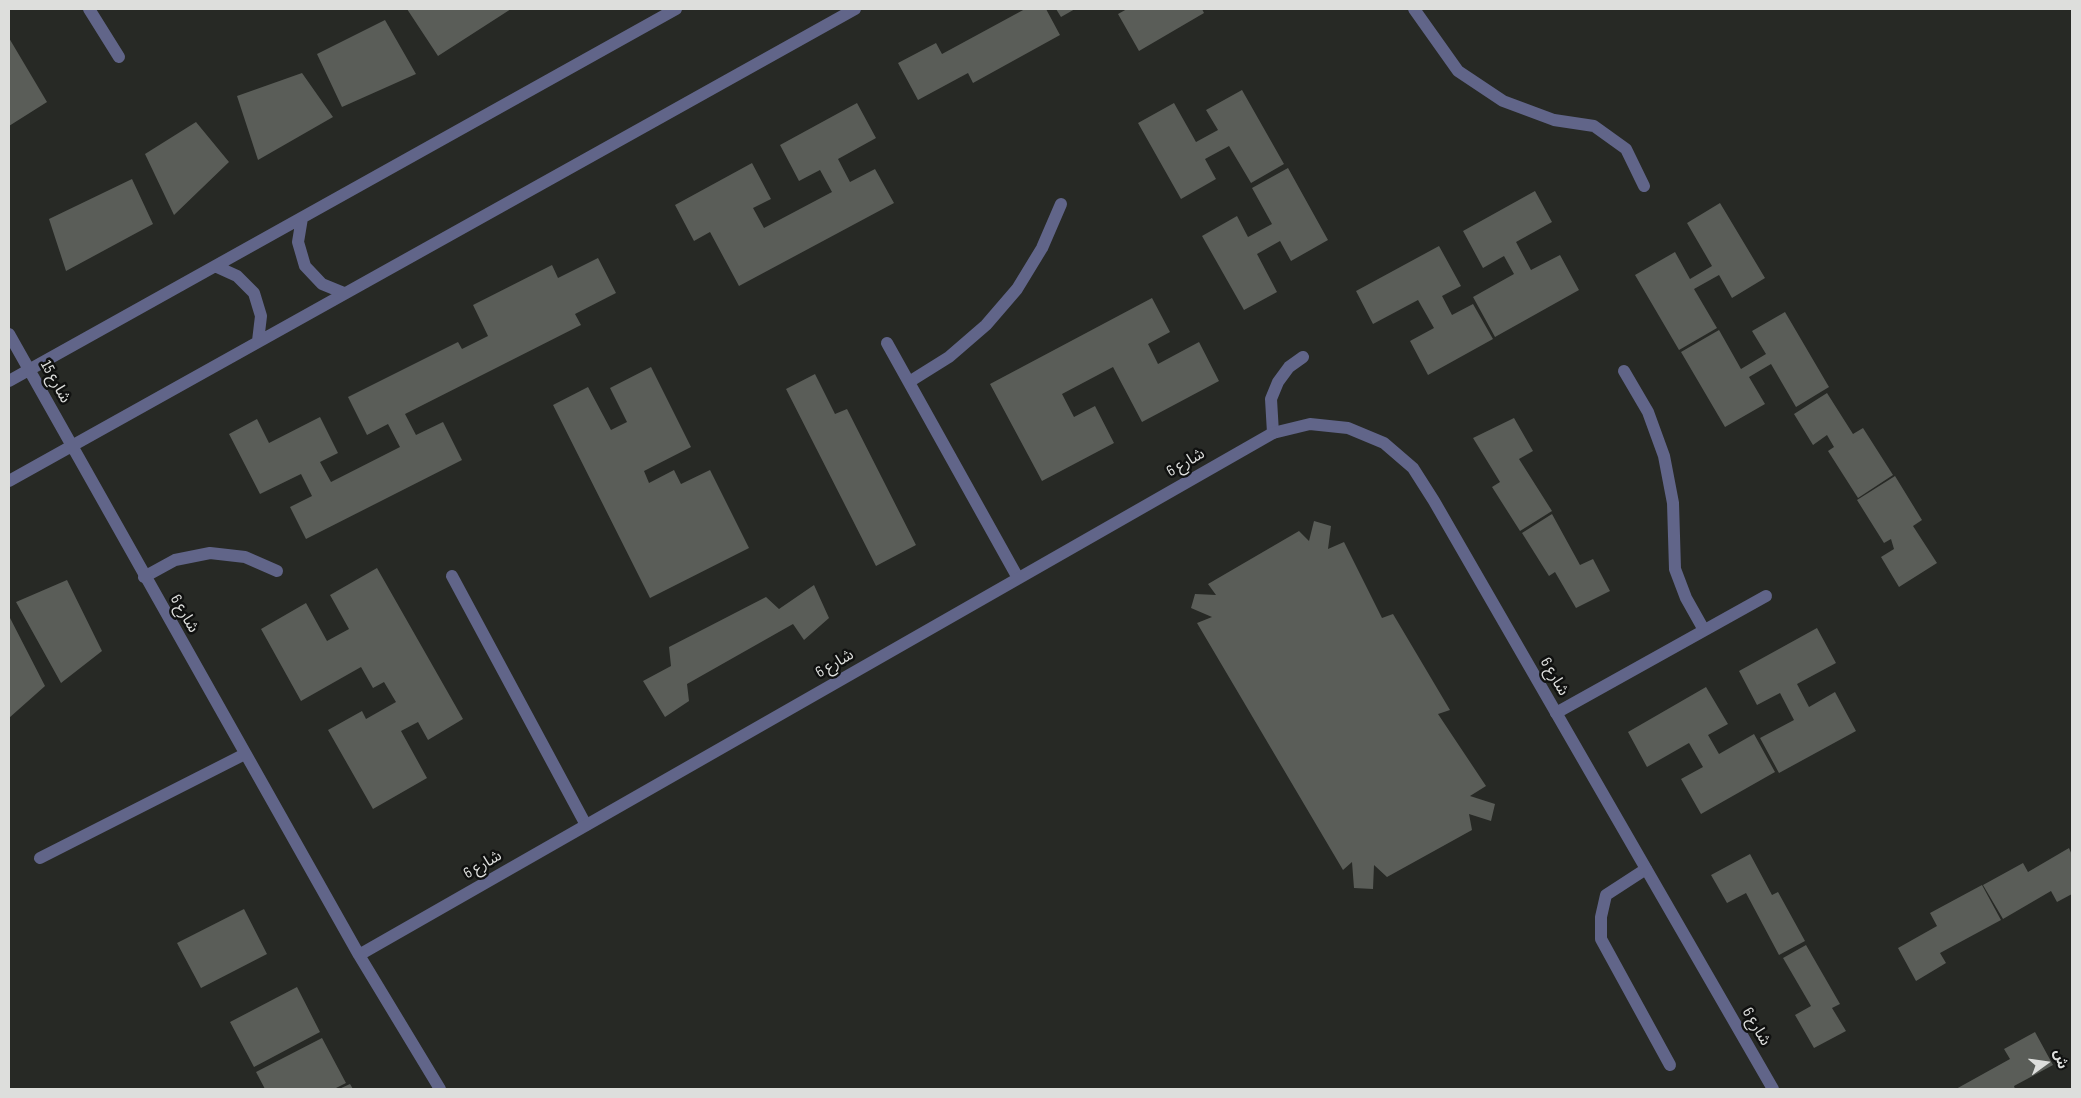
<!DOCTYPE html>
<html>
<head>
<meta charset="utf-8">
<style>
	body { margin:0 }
	#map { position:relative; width:2081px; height:1098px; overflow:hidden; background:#272925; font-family:"Sofia Sans Condensed","Noto Sans Arabic",sans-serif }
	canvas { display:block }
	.frame { position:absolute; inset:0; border:10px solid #dddedc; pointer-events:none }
	.north { position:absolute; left:2021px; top:1038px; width:50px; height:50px; -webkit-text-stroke:4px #101110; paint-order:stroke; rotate:76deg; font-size:14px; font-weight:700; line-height:20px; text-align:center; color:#dddedc }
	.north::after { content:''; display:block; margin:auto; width:18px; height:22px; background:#dddedc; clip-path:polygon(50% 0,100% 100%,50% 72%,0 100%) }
</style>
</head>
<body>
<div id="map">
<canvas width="2081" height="1098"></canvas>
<div class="frame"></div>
<div class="north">ش</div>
</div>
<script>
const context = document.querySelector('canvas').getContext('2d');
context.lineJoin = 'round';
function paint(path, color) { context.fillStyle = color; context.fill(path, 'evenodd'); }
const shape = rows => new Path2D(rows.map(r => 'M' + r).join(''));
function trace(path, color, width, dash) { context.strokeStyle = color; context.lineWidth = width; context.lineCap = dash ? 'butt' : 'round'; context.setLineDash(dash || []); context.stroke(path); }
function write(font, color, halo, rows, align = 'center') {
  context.font = font + ' "Sofia Sans Condensed","Noto Sans Arabic",sans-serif'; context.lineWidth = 5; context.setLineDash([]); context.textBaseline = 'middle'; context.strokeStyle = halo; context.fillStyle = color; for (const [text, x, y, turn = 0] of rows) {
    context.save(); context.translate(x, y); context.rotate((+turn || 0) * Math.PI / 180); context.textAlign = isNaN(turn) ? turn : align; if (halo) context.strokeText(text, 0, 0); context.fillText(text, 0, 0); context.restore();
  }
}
const building = shape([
	[407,9,511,9,438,56],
	[1025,9,1046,9,1060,35,973,83,968,73,918,100,898,63,936,43,942,54],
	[1056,9,1075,9,1061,17],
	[1127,9,1202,9,1204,13,1139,51,1118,14],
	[385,20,416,74,342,107,317,54],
	[9,38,47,102,9,126],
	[302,73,333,117,258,160,237,96],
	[1242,90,1284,164,1251,183,1229,146,1205,159,1216,179,1181,199,1138,123,1174,103,1196,142,1218,130,1206,110],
	[857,103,876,138,838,159,850,182,875,169,894,203,739,286,710,232,694,241,675,205,752,163,771,199,753,208,764,228,832,192,820,170,799,181,780,145],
	[196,122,229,162,174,215,145,154],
	[1288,168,1328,240,1291,261,1280,241,1257,254,1277,292,1244,310,1202,236,1237,216,1248,237,1272,224,1252,188],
	[132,179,153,224,66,271,49,219],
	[1535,191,1552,222,1516,242,1531,270,1560,255,1579,290,1495,337,1473,297,1514,274,1504,256,1483,268,1463,231],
	[1720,203,1765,278,1732,298,1719,275,1694,289,1717,328,1679,350,1635,275,1675,252,1690,279,1712,266,1687,223],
	[1439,246,1461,286,1442,296,1452,315,1473,304,1493,339,1428,375,1410,341,1434,328,1418,300,1373,324,1356,291],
	[598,258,616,293,575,314,581,325,405,414,416,435,443,422,462,460,306,539,290,507,312,496,301,474,260,494,229,434,257,419,269,443,320,417,338,453,320,462,331,482,400,447,388,424,367,435,348,397,458,342,462,349,488,336,473,305,552,265,558,278],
	[1152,298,1170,332,1148,344,1158,364,1199,342,1219,381,1142,422,1113,367,1062,394,1074,417,1095,406,1114,443,1042,481,990,384],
	[1785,312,1829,387,1796,407,1771,364,1749,377,1765,404,1725,427,1681,352,1719,330,1741,369,1766,354,1752,331],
	[651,367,691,447,644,471,649,483,674,470,681,484,710,470,749,548,650,598,553,405,588,387,611,430,627,422,610,388],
	[815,374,835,414,847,409,916,545,876,566,786,389],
	[1827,393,1853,434,1863,428,1893,475,1858,498,1828,451,1834,447,1827,435,1813,445,1794,414],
	[1514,418,1533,451,1519,459,1552,511,1520,531,1492,487,1500,482,1473,438],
	[1895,476,1922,520,1913,526,1937,563,1899,587,1881,557,1894,549,1891,539,1884,543,1857,500],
	[1552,514,1580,565,1593,559,1610,591,1576,608,1555,572,1549,576,1522,533],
	[1314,521,1331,526,1328,549,1344,542,1382,618,1393,614,1450,710,1438,714,1486,786,1470,796,1495,804,1491,821,1469,814,1472,830,1387,877,1374,865,1373,889,1354,888,1352,862,1343,870,1197,623,1212,617,1191,608,1195,594,1216,595,1208,584,1299,531,1309,541],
	[377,568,463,719,428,740,418,722,401,731,427,778,373,809,328,730,362,711,366,719,396,702,384,682,373,688,361,667,301,701,261,629,306,603,327,641,349,629,330,595],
	[67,580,102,651,61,683,16,602],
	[814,585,829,618,804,640,793,624,687,684,689,701,665,717,643,681,671,666,669,647,766,597,779,609],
	[9,616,45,686,9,718],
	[1817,628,1836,663,1797,684,1809,707,1835,692,1856,731,1779,773,1760,738,1794,720,1780,693,1757,705,1739,671],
	[1706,687,1728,724,1708,735,1719,754,1754,734,1775,772,1701,814,1681,779,1703,767,1689,743,1647,767,1628,732],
	[2069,848,2072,855,2072,894,2057,902,2051,891,2003,919,1983,885,2023,863,2028,872],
	[1750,854,1772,895,1778,892,1805,941,1779,955,1746,893,1727,903,1711,875],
	[1982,885,2001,920,1940,953,1946,963,1916,981,1898,948,1937,926,1930,913],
	[244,909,267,954,201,988,177,943],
	[1806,945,1840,1004,1832,1008,1846,1031,1814,1048,1795,1015,1811,1006,1783,958],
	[297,987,320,1032,254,1067,230,1022],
	[2035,1032,2053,1065,2014,1086,2015,1089,1956,1089,2010,1059,2004,1049],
	[322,1038,346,1083,334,1089,265,1089,256,1072],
	[350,1084,353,1089,339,1089]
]);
const service = shape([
	[89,9,119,57],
	[887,343,1018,578],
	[1624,371,1648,412,1664,456,1673,503,1675,569,1686,598,1704,630],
	[909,382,949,357,986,325,1017,289,1042,248,1061,204],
	[1273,433,1271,399,1278,382,1289,367,1303,357],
	[452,576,586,825],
	[144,577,175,560,210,553,245,557,277,571],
	[1556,713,1766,596],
	[40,858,245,754],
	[1646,869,1606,895,1601,917,1601,939,1670,1065]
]);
const minor = shape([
	[1414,9,1458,71,1503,101,1554,120,1594,126,1626,149,1644,186],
	[302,218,298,242,305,266,322,284,344,293],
	[215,266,237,276,254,293,261,316,258,341],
	[9,334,359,955,440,1089],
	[9,381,676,9],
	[9,481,855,9],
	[359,955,1273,433,1310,424,1348,428,1384,443,1413,468,1434,501,1773,1089]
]);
const streetNames = [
	["شارع 15",55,382,61],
	["شارع 6",1186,463,-30],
	["شارع 6",184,614,60],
	["شارع 6",835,664,-30],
	["شارع 6",1554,677,60],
	["شارع 6",483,865,-30],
	["شارع 6",1756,1027,60]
];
paint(building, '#5a5d58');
trace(service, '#616589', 12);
trace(minor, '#616589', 12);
write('16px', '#dddedc', '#101110', streetNames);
</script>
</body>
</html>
